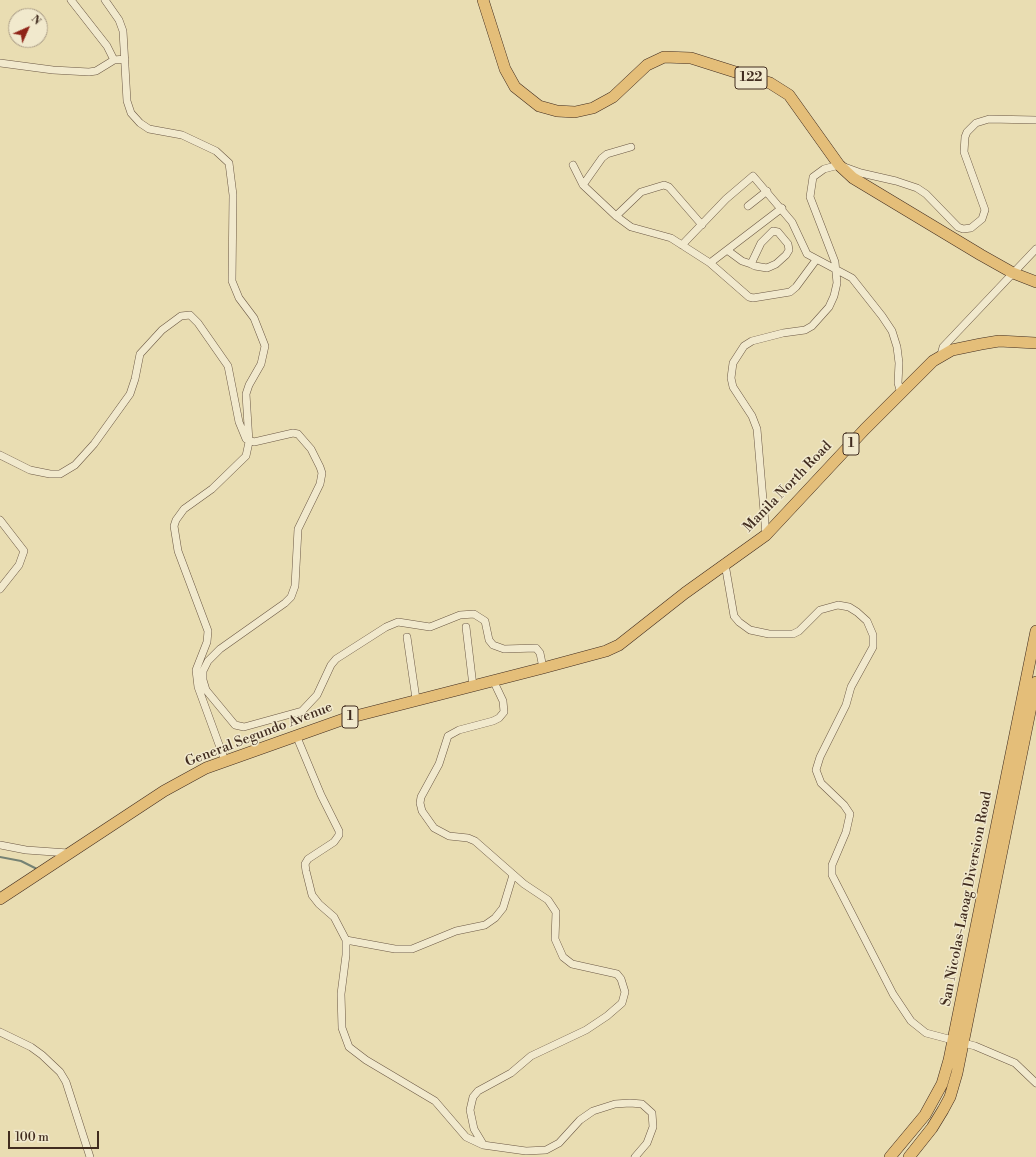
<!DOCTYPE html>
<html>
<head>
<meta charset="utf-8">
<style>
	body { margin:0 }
	#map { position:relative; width:1036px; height:1157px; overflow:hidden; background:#e9ddb2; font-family:"Libre Bodoni",serif }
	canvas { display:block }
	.north { position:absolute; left:8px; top:8px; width:40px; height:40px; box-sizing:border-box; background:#f1e9cd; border:1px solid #ab9d87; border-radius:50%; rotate:45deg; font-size:11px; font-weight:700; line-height:16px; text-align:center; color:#412c1f }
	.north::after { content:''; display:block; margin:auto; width:14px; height:18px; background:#8f2418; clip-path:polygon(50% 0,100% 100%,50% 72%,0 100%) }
	.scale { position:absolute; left:8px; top:1131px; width:91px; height:18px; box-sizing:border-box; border:2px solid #412c1f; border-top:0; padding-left:5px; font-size:12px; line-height:14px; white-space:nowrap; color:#412c1f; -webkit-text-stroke:3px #f1e9cd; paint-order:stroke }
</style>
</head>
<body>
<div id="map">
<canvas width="1036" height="1157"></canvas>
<div class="north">N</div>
<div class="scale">100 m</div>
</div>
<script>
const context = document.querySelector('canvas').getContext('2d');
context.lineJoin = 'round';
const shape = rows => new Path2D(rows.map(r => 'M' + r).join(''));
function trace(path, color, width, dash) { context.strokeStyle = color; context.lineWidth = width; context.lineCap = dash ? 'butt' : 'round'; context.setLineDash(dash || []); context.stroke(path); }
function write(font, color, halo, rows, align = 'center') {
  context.font = font + ' "Libre Bodoni",serif'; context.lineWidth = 3; context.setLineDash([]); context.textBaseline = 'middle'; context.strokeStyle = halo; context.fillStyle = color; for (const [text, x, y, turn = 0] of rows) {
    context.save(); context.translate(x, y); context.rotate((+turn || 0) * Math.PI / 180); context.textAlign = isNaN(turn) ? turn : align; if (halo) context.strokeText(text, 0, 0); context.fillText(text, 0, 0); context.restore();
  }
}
const stream = shape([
	[0,857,21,861,37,869]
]);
const minor = shape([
	[71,0,107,46,114,60],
	[105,0,119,20,123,31,127,101,131,113,140,123,149,129,182,135,216,151,229,163,233,195,232,281,239,298,254,318,265,346,261,364,249,385,246,394,249,442,246,456,212,489,184,509,176,520,174,526,178,551,208,631,207,642,196,670,198,687,225,761],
	[0,63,53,70,89,72,96,71,114,60,125,59],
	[573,165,583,185,616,216,631,227,671,238,710,263,749,297,753,298,790,292,796,287,816,260],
	[583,185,602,158,607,154,631,147],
	[748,206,767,191],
	[616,216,641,192,664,185,669,187,702,225],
	[682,245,726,199,753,176,792,222,807,254,852,278,882,316,892,331,897,347,899,363,898,383,901,393],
	[727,250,742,261,751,264,755,266,767,268,776,264,786,255,789,250,788,244,778,232,773,231,761,243,751,264],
	[710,263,782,208],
	[941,355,943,347,1036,249],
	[0,455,30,470,50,474,60,474,75,465,94,444,130,394,135,379,140,354,162,330,181,316,190,315,198,323,228,366,239,422,246,439,254,442,293,433,298,434,311,449,320,467,322,473,320,484,298,529,295,586,291,597,285,603,220,649,208,661,203,671,203,680,206,690,235,725,244,727,302,711,317,695,331,665,336,659,386,627,398,622,430,627,460,615,474,614,485,621,489,640,493,645,504,649,536,648,540,653,543,668],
	[0,520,24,551,19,565,0,589],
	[766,535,757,429,752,416,733,387,731,378,733,363,744,346,752,341,783,333,805,330,812,326,829,307,834,296,837,283,835,262,810,197,813,177,824,169,839,165,861,173,896,181,917,188,926,194,958,227,963,229,971,228,982,219,985,210,964,152,965,137,967,132,976,123,989,119,1036,120],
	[725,564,734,616,739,622,750,630,769,634,793,634,799,631,820,610,838,605,849,607,857,612,867,621,873,635,873,647,851,687,846,705,820,757,816,770,821,783,844,805,850,814,846,832,832,865,832,875,893,994,911,1021,926,1033,975,1046,1015,1063,1036,1083],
	[466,627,473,686],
	[407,637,416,699],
	[296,735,321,795,339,831,339,835,334,842,308,859,305,864,306,871,312,895,319,904,334,917,346,940,346,955,341,994,342,1028,349,1047,366,1060,435,1101,466,1137,483,1145,526,1151,546,1150,559,1143,580,1120,593,1111,615,1104,630,1103,642,1104,652,1113,653,1127,647,1143,635,1157],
	[0,845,26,850,68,853],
	[346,940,395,949,412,949,456,931,485,925,495,918,503,908,513,875],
	[0,1032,31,1047,42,1055,60,1072,66,1082,90,1157],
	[483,1144,474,1129,470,1110,473,1097,478,1091,511,1073,531,1056,586,1030,607,1016,622,1003,625,992,621,979,617,974,572,964,563,957,555,939,556,912,548,900,524,884,475,841,468,838,449,836,434,828,422,811,420,803,421,797,439,764,448,736,459,730,493,721,499,718,504,712,503,701,493,680]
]);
const primary = shape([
	[483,0,505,69,515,87,539,106,557,111,575,112,593,108,613,97,647,65,664,57,691,58,770,83,789,95,839,165,853,178,981,255,1013,273,1036,282],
	[890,1157,925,1115,942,1084,949,1060,1036,631],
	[909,1157,932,1128,943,1110,950,1097,957,1073,1036,682]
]);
const trunk = shape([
	[0,899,164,791,206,768,344,719,543,668,606,651,619,645,685,593,766,535,865,429,933,361,952,350,981,344,999,341,1036,343]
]);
const shields = [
	[751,78,32],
	[851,444,16],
	[350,717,16]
];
const shieldNames = [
	["122",751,78],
	["1",851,444],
	["1",350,717]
];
const streetNames = [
	["Manila North Road",788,487,-46],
	["General Segundo Avenue",259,735,-21],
	["San Nicolas-Laoag Diversion Road",967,899,-79]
];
trace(stream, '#758274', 2);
trace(minor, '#6b5844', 8);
trace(primary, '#412c1f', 12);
trace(trunk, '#412c1f', 12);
trace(minor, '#f1e9cd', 7);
trace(primary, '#e4be79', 11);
trace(trunk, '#e4be79', 11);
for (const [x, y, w] of shields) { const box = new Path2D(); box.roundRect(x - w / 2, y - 11, w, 22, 3); context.fillStyle = '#f1e9cd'; context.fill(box); trace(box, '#412c1f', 1); }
write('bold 13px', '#412c1f', null, shieldNames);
write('14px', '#412c1f', '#f1e9cd', streetNames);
</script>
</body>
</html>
